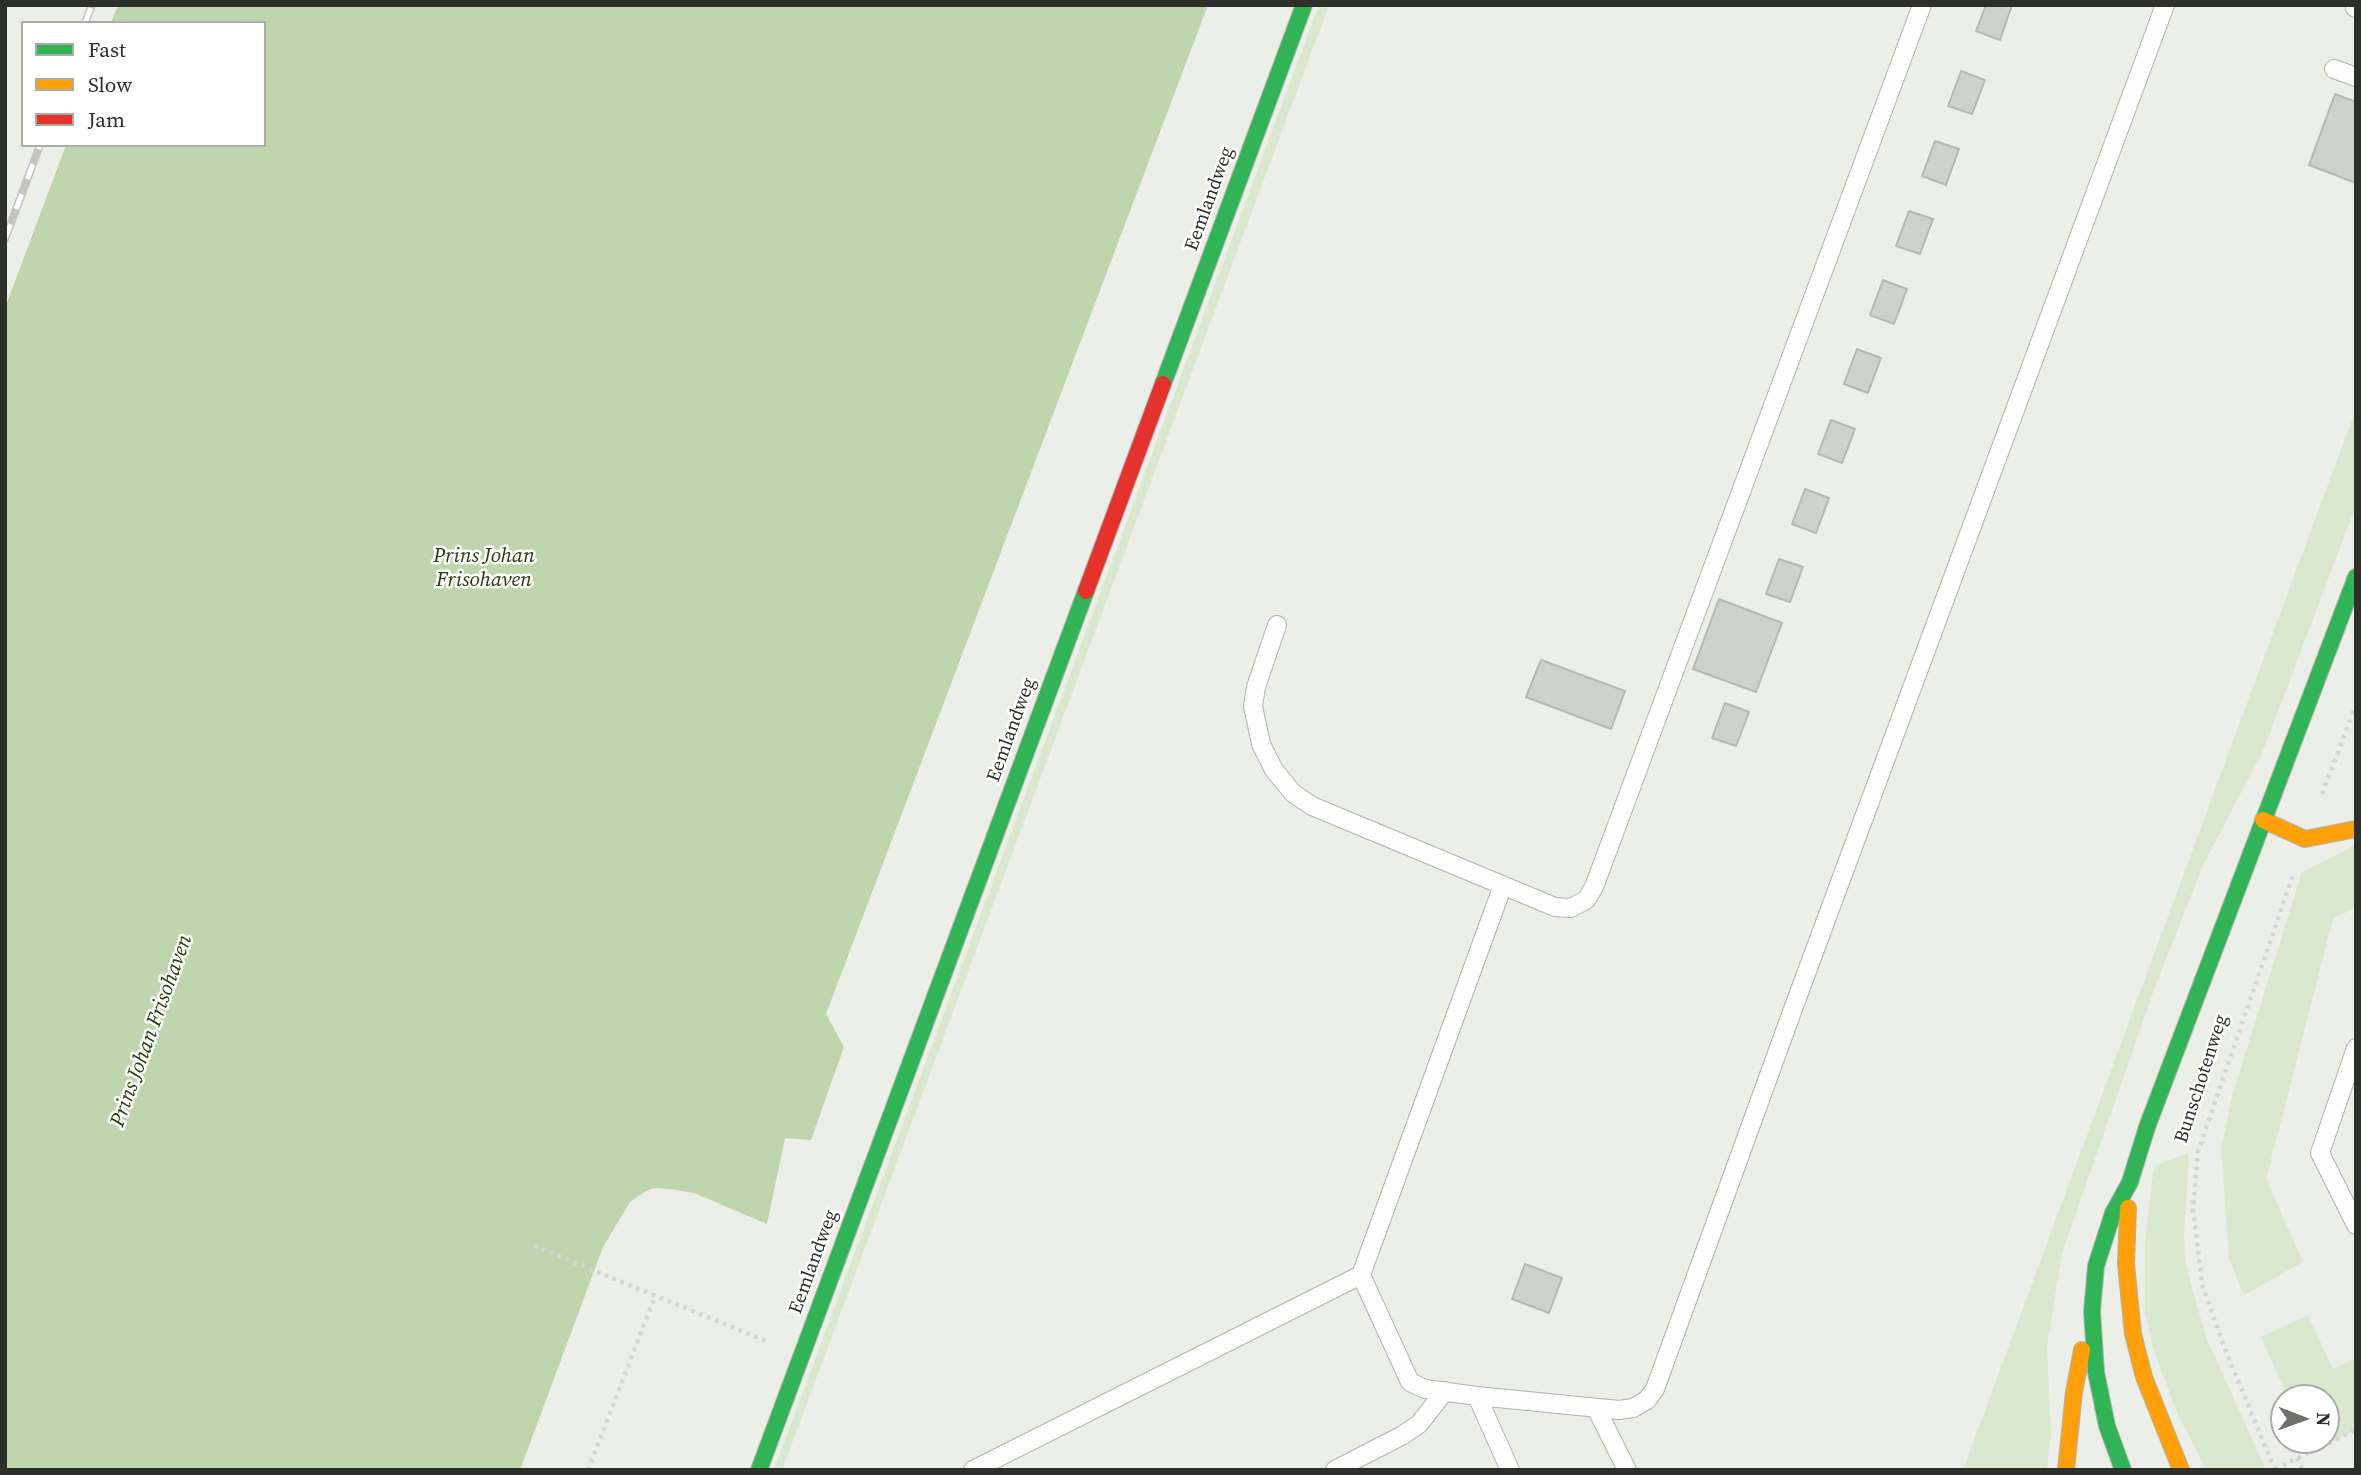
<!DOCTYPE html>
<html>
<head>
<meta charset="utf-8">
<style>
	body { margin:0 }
	#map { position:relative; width:2361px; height:1475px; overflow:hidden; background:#ebefe8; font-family:"Source Serif 4",serif }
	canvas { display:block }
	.frame { position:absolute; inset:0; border:7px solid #2c2f2a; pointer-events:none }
	.legend { position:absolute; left:21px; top:21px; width:245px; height:126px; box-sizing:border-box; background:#fff; border:2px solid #abacaa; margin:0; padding:9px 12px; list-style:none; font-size:21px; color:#2c2f2a }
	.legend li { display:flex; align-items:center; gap:14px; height:35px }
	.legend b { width:35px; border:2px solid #abacaa }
	.north { position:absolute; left:2270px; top:1384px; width:70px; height:70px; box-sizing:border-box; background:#fff; border:2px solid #abacaa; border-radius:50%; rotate:91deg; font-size:19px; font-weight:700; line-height:28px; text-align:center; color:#2c2f2a }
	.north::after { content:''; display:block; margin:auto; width:24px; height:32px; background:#6f726c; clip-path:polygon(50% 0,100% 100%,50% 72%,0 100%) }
</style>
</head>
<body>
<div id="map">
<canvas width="2361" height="1475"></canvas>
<div class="frame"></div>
<ul class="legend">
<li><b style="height:9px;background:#30b455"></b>Fast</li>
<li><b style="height:9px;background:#ff9f0a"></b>Slow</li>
<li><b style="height:9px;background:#e5322d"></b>Jam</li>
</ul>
<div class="north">N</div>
</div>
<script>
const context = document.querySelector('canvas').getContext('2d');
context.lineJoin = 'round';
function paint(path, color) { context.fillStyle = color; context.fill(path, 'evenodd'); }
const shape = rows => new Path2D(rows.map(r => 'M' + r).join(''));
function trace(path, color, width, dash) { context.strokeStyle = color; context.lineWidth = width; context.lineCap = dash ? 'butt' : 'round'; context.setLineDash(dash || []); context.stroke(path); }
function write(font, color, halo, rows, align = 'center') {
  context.font = font + ' "Source Serif 4",serif'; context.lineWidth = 5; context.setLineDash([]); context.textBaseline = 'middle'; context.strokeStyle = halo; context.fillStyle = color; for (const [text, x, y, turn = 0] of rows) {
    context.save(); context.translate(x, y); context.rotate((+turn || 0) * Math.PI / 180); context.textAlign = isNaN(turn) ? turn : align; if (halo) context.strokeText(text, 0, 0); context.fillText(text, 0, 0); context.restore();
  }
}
const green = shape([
	[1319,5,1329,5,782,1470,774,1470],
	[2356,409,2356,505,2263,751,2203,865,2155,987,2062,1253,2047,1347,2051,1436,2047,1470,1963,1470],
	[2356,845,2356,907,2333,919,2266,1179,2303,1262,2244,1295,2229,1259,2221,1148,2233,1093,2302,872],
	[2189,1153,2184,1233,2186,1264,2192,1288,2206,1337,2266,1470,2206,1469,2178,1415,2154,1351,2145,1312,2145,1243,2152,1180,2156,1165],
	[2308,1315,2333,1369,2356,1358,2356,1430,2311,1451,2306,1440,2326,1440,2326,1398,2288,1398,2261,1337]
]);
const water = shape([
	[118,5,1208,5,826,1014,844,1047,811,1140,785,1138,767,1224,694,1193,670,1189,654,1188,643,1193,630,1202,603,1247,520,1470,5,1470,5,308,66,145,264,145,264,23,111,23]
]);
const building = shape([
	[1986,5,2012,5,2000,40,1976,31,1986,5],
	[1961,71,1985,80,1972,114,1948,106,1961,71],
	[2335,94,2356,102,2356,183,2309,165,2335,94],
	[1935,141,1959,149,1946,185,1922,176,1935,141],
	[1909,211,1933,219,1920,254,1896,246,1909,211],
	[1883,280,1907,289,1894,324,1870,315,1883,280],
	[1857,349,1881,358,1868,393,1844,384,1857,349],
	[1831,420,1855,429,1842,463,1818,454,1831,420],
	[1805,489,1829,498,1816,533,1792,524,1805,489],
	[1779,559,1803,567,1790,602,1766,594,1779,559],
	[1719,599,1782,623,1756,692,1693,669,1719,599],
	[1541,660,1625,691,1611,729,1526,697,1541,660],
	[1725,703,1749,712,1736,746,1712,738,1725,703],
	[1525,1264,1562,1278,1549,1313,1512,1299,1525,1264]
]);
const path = shape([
	[2322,794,2356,705],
	[534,1246,766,1341],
	[2297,1458,2303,1470],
	[2275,1469,2356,1430],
	[588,1470,655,1296],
	[2275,1470,2224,1347,2202,1284,2193,1209,2198,1152,2293,875]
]);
const lane = shape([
	[2355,8,2356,8],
	[2334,69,2356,77],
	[1277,625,1256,687,1253,706,1261,744,1274,770,1293,793,1312,806,1555,907,1571,908,1586,900,1594,887,1922,5],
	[1503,885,1361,1275,1410,1382,1425,1389,1477,1396,1619,1410,1633,1408,1647,1400,1655,1389,1793,1009,2165,5],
	[2356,1048,2320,1153,2356,1225],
	[1477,1396,1510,1470],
	[1596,1408,1627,1470],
	[973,1470,1361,1275],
	[1335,1470,1403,1435,1419,1424,1445,1391]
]);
const fast = shape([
	[1163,384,1304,5],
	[759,1470,1086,591],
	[2123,1470,2107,1426,2096,1372,2092,1311,2096,1266,2113,1213,2130,1182,2147,1127,2356,577]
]);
const slow = shape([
	[2263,820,2305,839,2356,829],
	[2128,1208,2126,1264,2133,1334,2144,1377,2181,1470],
	[2066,1470,2074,1392,2082,1350]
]);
const jam = shape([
	[1086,591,1163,384]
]);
const rail = shape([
	[85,23,92,5],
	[5,239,40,145]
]);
const streetNames = [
	["Eemlandweg",1210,199,-70],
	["Eemlandweg",1012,730,-70],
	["Bunschotenweg",2202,1079,-72],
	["Eemlandweg",814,1262,-70]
];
const waterNames = [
	["Prins Johan",484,557],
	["Frisohaven",484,581],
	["Prins Johan Frisohaven",152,1031,-70]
];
paint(green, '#d9e8ce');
paint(water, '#bfd5ae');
paint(building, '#ced1cc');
trace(building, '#b7bab4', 2);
trace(lane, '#b1b4af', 20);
trace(fast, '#b1b4af', 18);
trace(slow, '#b1b4af', 18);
trace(jam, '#b1b4af', 18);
trace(path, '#d4d6d3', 4.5, [3.5, 5]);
trace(lane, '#fcfdfc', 18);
trace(fast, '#30b455', 16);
trace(slow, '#ff9f0a', 16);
trace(jam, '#e5322d', 16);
trace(rail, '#c3c4c3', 8);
trace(rail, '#fff', 5, [16]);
write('19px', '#2c2f2a', '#fff', streetNames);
write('italic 21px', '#243f05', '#fff', waterNames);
</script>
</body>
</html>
